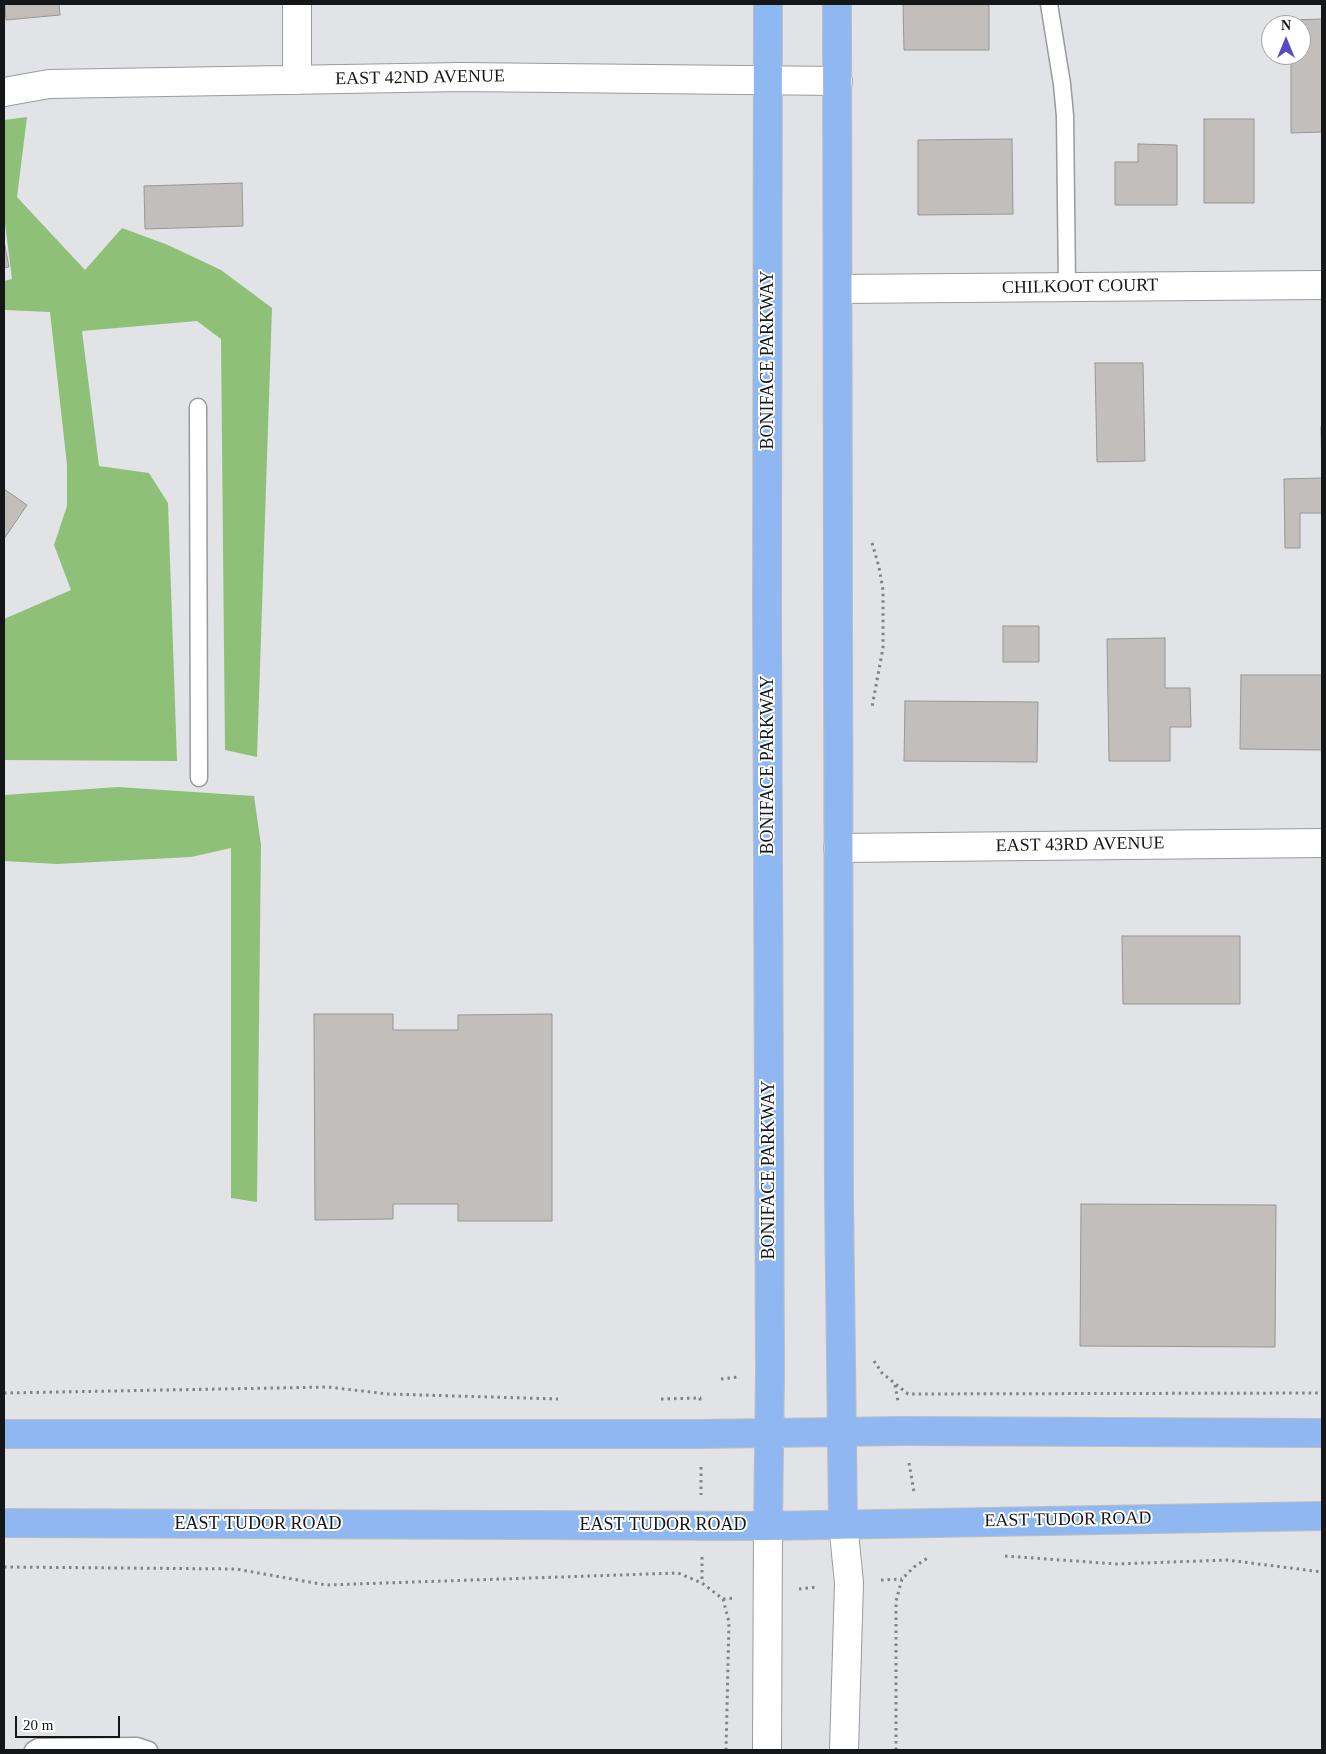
<!DOCTYPE html>
<html>
<head>
<meta charset="utf-8">
<style>
	body { margin:0 }
	#map { position:relative; width:1326px; height:1754px; overflow:hidden; background:#e1e3e6; font-family:Georgia,serif }
	canvas { display:block }
	.frame { position:absolute; inset:0; border:5px solid #151617; pointer-events:none }
	.north { position:absolute; left:1261px; top:15px; width:50px; height:50px; box-sizing:border-box; background:#fff; border:1px solid #a1a2a2; border-radius:50%; rotate:0deg; font-size:14px; font-weight:700; line-height:20px; text-align:center; color:#151617 }
	.north::after { content:''; display:block; margin:auto; width:18px; height:22px; background:#564dc5; clip-path:polygon(50% 0,100% 100%,50% 72%,0 100%) }
	.scale { position:absolute; left:15px; top:1716px; width:105px; height:22px; box-sizing:border-box; border:2px solid #151617; border-top:0; padding-left:6px; font-size:15px; line-height:18px; white-space:nowrap; color:#151617; -webkit-text-stroke:4px #fff; paint-order:stroke }
</style>
</head>
<body>
<div id="map">
<canvas width="1326" height="1754"></canvas>
<div class="frame"></div>
<div class="north">N</div>
<div class="scale">20 m</div>
</div>
<script>
const context = document.querySelector('canvas').getContext('2d');
context.lineJoin = 'round';
function paint(path, color) { context.fillStyle = color; context.fill(path, 'evenodd'); }
const shape = rows => new Path2D(rows.map(r => 'M' + r).join(''));
function trace(path, color, width, dash) { context.strokeStyle = color; context.lineWidth = width; context.lineCap = dash ? 'butt' : 'round'; context.setLineDash(dash || []); context.stroke(path); }
function write(font, color, halo, rows, align = 'center') {
  context.font = font + ' Georgia,serif'; context.lineWidth = 4; context.setLineDash([]); context.textBaseline = 'middle'; context.strokeStyle = halo; context.fillStyle = color; for (const [text, x, y, turn = 0] of rows) {
    context.save(); context.translate(x, y); context.rotate((+turn || 0) * Math.PI / 180); context.textAlign = isNaN(turn) ? turn : align; if (halo) context.strokeText(text, 0, 0); context.fillText(text, 0, 0); context.restore();
  }
}
const forest = shape([
	[27,117,17,197,85,270,122,228,168,245,221,270,272,308,257,757,225,750,221,339,197,321,82,331,99,466,149,473,168,503,177,761,4,760,4,619,71,590,54,545,67,506,67,465,50,312,4,310,4,281,12,279,4,216,4,120],
	[118,787,254,796,261,845,257,1202,231,1198,231,848,191,857,57,864,4,861,4,795]
]);
const building = shape([
	[5,4,59,4,60,15,6,20,5,4],
	[903,4,989,4,989,50,904,50,903,4],
	[1322,19,1322,132,1291,133,1291,55,1301,55,1301,25,1291,25,1291,20,1322,19],
	[1204,119,1254,119,1254,203,1204,203,1204,119],
	[1012,139,1013,214,918,215,918,140,1012,139],
	[1138,144,1177,145,1177,205,1115,205,1115,162,1138,162,1138,144],
	[242,183,243,226,145,229,144,186,242,183],
	[4,241,9,267,4,268,4,241],
	[1095,363,1143,363,1145,461,1097,462,1095,363],
	[1321,427,1322,427,1322,513,1300,513,1300,548,1285,548,1284,479,1322,478,1321,427],
	[4,489,27,505,4,539,4,489],
	[1003,626,1039,626,1039,662,1003,662,1003,626],
	[1165,638,1165,688,1190,688,1191,727,1170,727,1170,761,1109,761,1107,639,1165,638],
	[1241,675,1322,675,1322,750,1240,749,1241,675],
	[905,701,1038,702,1037,762,904,761,905,701],
	[1122,936,1240,936,1240,1004,1123,1004,1122,936],
	[314,1014,393,1014,393,1030,458,1030,458,1015,552,1014,552,1221,458,1221,458,1204,393,1204,393,1219,315,1220,314,1014],
	[1081,1204,1276,1205,1275,1347,1080,1346,1081,1204]
]);
const path = shape([
	[872,543,879,567,883,590,883,648,872,707],
	[874,1361,882,1373,908,1394,1322,1393],
	[721,1379,739,1377],
	[895,1385,898,1401],
	[4,1393,328,1387,388,1394,558,1399],
	[661,1399,700,1398,700,1403],
	[909,1463,914,1492],
	[701,1467,701,1495],
	[1005,1556,1117,1564,1227,1560,1322,1572],
	[702,1557,702,1583],
	[4,1567,236,1569,326,1585,678,1573,702,1583,723,1599,729,1622,726,1750],
	[881,1580,902,1579],
	[799,1589,817,1587],
	[723,1599,735,1598],
	[896,1750,896,1601,902,1579,914,1567,929,1557]
]);
const service = shape([
	[1049,4,1062,84,1065,116,1067,287],
	[198,407,199,778],
	[33,1750,38,1747,137,1746,149,1750]
]);
const minor = shape([
	[297,4,297,80],
	[4,92,49,84,461,77,838,81],
	[839,289,1322,285],
	[838,848,1322,843]
]);
const tertiary = shape([
	[843,1523,849,1583,844,1750],
	[767,1750,768,1526]
]);
const primary = shape([
	[768,4,767,607,770,1373,768,1526],
	[837,4,839,1197,843,1523],
	[4,1434,701,1434,903,1431,1322,1433],
	[4,1523,768,1526,1322,1516]
]);
const streetNames = [
	["EAST 42ND AVENUE",420,78,-1],
	["CHILKOOT COURT",1080,287,-1],
	["BONIFACE PARKWAY",768,360,-90],
	["BONIFACE PARKWAY",768,765,-90],
	["EAST 43RD AVENUE",1080,845,-1],
	["BONIFACE PARKWAY",769,1170,-90],
	["EAST TUDOR ROAD",1068,1520,-1],
	["EAST TUDOR ROAD",258,1524],
	["EAST TUDOR ROAD",663,1525]
];
paint(forest, '#8fc078');
paint(building, '#c1bebc');
trace(building, '#999694', 1);
trace(service, '#999b9e', 19);
trace(minor, '#999b9e', 30);
trace(tertiary, '#999b9e', 30);
trace(primary, '#bdbebe', 30);
trace(path, '#818385', 3, [2.5, 4]);
trace(service, '#fff', 16);
trace(minor, '#fff', 28);
trace(tertiary, '#fff', 28);
trace(primary, '#8fb8f2', 28);
write('18px', '#151617', '#fff', streetNames);
</script>
</body>
</html>
